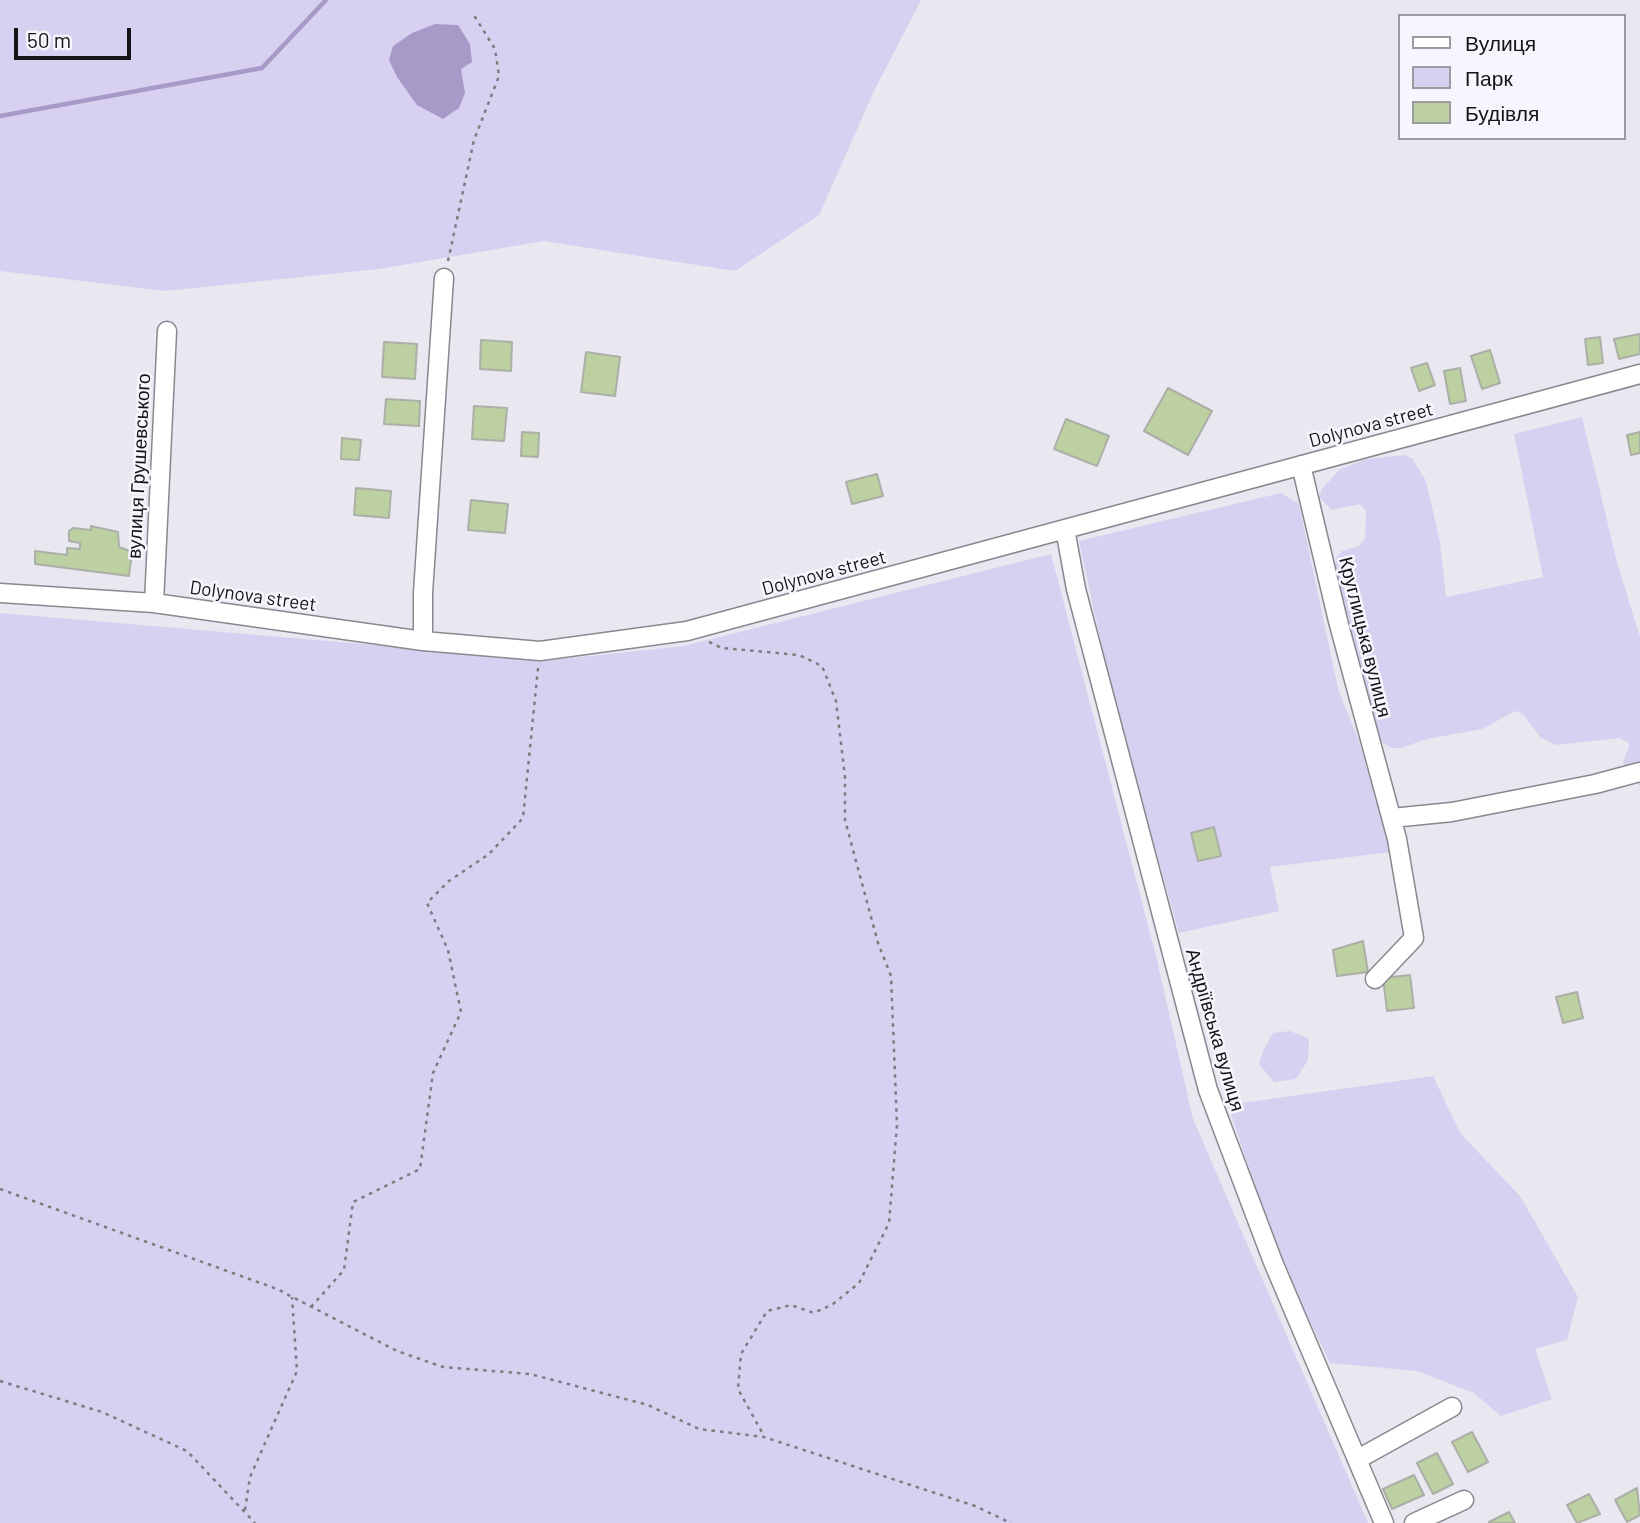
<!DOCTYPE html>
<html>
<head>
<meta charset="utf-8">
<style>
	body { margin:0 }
	#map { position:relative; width:1640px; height:1523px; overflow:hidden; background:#e9e7f0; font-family:Barlow,sans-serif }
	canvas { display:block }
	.legend { position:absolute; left:1398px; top:14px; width:228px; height:126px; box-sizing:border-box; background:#f7f5fd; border:2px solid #9d9ba1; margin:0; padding:9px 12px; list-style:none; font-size:21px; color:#151417 }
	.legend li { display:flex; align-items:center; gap:14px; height:35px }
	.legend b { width:35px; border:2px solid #9d9ba1 }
	.scale { position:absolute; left:14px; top:28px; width:117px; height:32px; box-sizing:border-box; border:4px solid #151417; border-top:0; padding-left:9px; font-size:21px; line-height:24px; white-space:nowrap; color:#151417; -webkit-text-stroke:5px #f7f5fd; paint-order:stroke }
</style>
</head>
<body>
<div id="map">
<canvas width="1640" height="1523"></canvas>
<ul class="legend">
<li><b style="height:9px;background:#fff"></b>Вулиця</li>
<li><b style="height:19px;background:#d8d0f0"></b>Парк</li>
<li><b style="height:19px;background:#bcd0a1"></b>Будівля</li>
</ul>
<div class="scale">50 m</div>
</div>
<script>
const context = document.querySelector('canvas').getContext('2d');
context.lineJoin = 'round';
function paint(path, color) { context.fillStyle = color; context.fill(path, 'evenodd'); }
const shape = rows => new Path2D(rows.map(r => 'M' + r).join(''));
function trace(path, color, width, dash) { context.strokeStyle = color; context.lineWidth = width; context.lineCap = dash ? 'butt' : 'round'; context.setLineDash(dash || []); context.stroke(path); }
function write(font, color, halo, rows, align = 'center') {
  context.font = font + ' Barlow,sans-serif'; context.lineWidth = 5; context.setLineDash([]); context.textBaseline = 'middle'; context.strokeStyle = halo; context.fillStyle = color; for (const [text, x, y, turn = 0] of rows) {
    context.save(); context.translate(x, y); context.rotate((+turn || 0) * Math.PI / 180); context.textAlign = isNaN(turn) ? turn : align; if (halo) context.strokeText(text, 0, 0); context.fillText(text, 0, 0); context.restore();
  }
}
const green = shape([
	[0,0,921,0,874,91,819,215,735,271,544,241,379,269,165,291,0,271],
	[1582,417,1618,566,1640,637,1640,786,1626,771,1623,762,1630,744,1620,738,1556,745,1540,737,1523,714,1515,711,1482,729,1427,739,1401,748,1392,748,1375,739,1358,695,1357,658,1343,614,1335,568,1336,558,1342,551,1359,546,1365,539,1366,511,1360,504,1332,510,1319,497,1322,489,1340,469,1367,459,1404,455,1412,458,1426,481,1440,542,1446,597,1543,577,1514,434],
	[1281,493,1299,504,1338,689,1359,741,1391,852,1270,867,1279,911,1179,933,1113,698,1079,541],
	[1051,554,1156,956,1193,1119,1368,1523,0,1523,0,613,552,660,684,646],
	[1290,1031,1309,1039,1308,1060,1296,1079,1274,1082,1259,1064,1263,1051,1273,1033],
	[1433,1076,1460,1133,1520,1196,1578,1297,1567,1340,1535,1349,1552,1399,1501,1416,1474,1393,1417,1371,1330,1363,1280,1261,1228,1105]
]);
const water = shape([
	[435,24,458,25,470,44,472,62,461,69,465,93,459,108,443,119,417,105,397,77,389,60,393,46,412,33]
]);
const stream = shape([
	[0,116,262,68,326,0]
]);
const building = shape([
	[1640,334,1640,354,1619,359,1614,339,1640,334],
	[1600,337,1603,363,1588,365,1585,339,1600,337],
	[481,340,512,342,511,371,480,369,481,340],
	[384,342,417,344,415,379,382,377,384,342],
	[1490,350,1500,383,1482,389,1471,356,1490,350],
	[586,352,620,357,615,396,581,392,586,352],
	[1427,363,1435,385,1419,391,1411,368,1427,363],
	[1460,368,1466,401,1450,404,1444,371,1460,368],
	[1168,388,1212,411,1188,455,1144,431,1168,388],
	[386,399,420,401,419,426,384,424,386,399],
	[474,406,507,408,504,441,472,439,474,406],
	[1066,419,1109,436,1097,466,1054,449,1066,419],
	[522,432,539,433,538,457,521,456,522,432],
	[1640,432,1640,453,1631,455,1627,435,1640,432],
	[342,438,361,440,359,460,341,459,342,438],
	[877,474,883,496,852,504,846,482,877,474],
	[356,488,391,491,389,518,354,515,356,488],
	[471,500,508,504,505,533,468,530,471,500],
	[91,526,118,532,119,547,132,552,129,576,35,564,35,551,67,555,67,548,80,549,80,543,69,541,69,531,73,528,91,530,91,526],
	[1214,827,1221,856,1198,861,1191,833,1214,827],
	[1363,941,1368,972,1337,976,1333,950,1363,941],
	[1410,975,1414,1008,1387,1011,1383,978,1410,975],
	[1577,992,1583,1018,1563,1023,1556,997,1577,992],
	[1472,1432,1488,1462,1468,1472,1452,1442,1472,1432],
	[1437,1453,1453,1484,1433,1494,1417,1463,1437,1453],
	[1414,1475,1424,1495,1392,1509,1383,1489,1414,1475],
	[1637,1488,1640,1515,1627,1522,1615,1500,1637,1488],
	[1589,1494,1600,1514,1577,1523,1567,1505,1589,1494],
	[1509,1512,1515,1523,1490,1523,1489,1522,1509,1512]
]);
const path = shape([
	[448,261,474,140,499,76,495,49,472,12],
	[709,642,722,648,799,655,822,666,836,701,845,777,845,820,878,943,891,976,897,1125,889,1223,859,1283,833,1304,814,1313,791,1305,767,1311,741,1354,738,1389,764,1436],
	[0,1189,277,1289,397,1351,443,1367,530,1374,648,1405,699,1429,764,1437,975,1506,1011,1523],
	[311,1307,344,1270,353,1202,420,1169,433,1073,461,1012,448,950,427,903,449,881,489,854,523,818,538,668],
	[0,1381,102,1412,187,1451,255,1523],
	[245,1510,250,1477,297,1371,292,1297]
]);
const minor = shape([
	[1301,465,1338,621,1397,839,1414,938,1375,979],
	[1065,529,1076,589,1208,1090,1273,1262,1384,1523],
	[0,593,154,603,423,641,540,651,687,631,1640,374],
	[154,603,167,331],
	[423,641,423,593,444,278],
	[1392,818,1452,812,1595,784,1640,772],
	[1358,1459,1452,1407],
	[1414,1523,1464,1500]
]);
const streetNames = [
	["Dolynova street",1371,425,-15],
	["вулиця Грушевського",139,466,-87],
	["Dolynova street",824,573,-15],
	["Dolynova street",253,596,8],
	["Круглицька вулиця",1365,637,76],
	["Андріївська вулиця",1215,1030,74]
];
paint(green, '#d8d0f0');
paint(water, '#a69ac8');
trace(stream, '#a69ac8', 4.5);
paint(building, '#bcd0a1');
trace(building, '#acafa7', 2);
trace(minor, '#89888f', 21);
trace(path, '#7d7c82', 2.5, [3.5, 5]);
trace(minor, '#fff', 18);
write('19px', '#151417', '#f7f5fd', streetNames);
</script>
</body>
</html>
